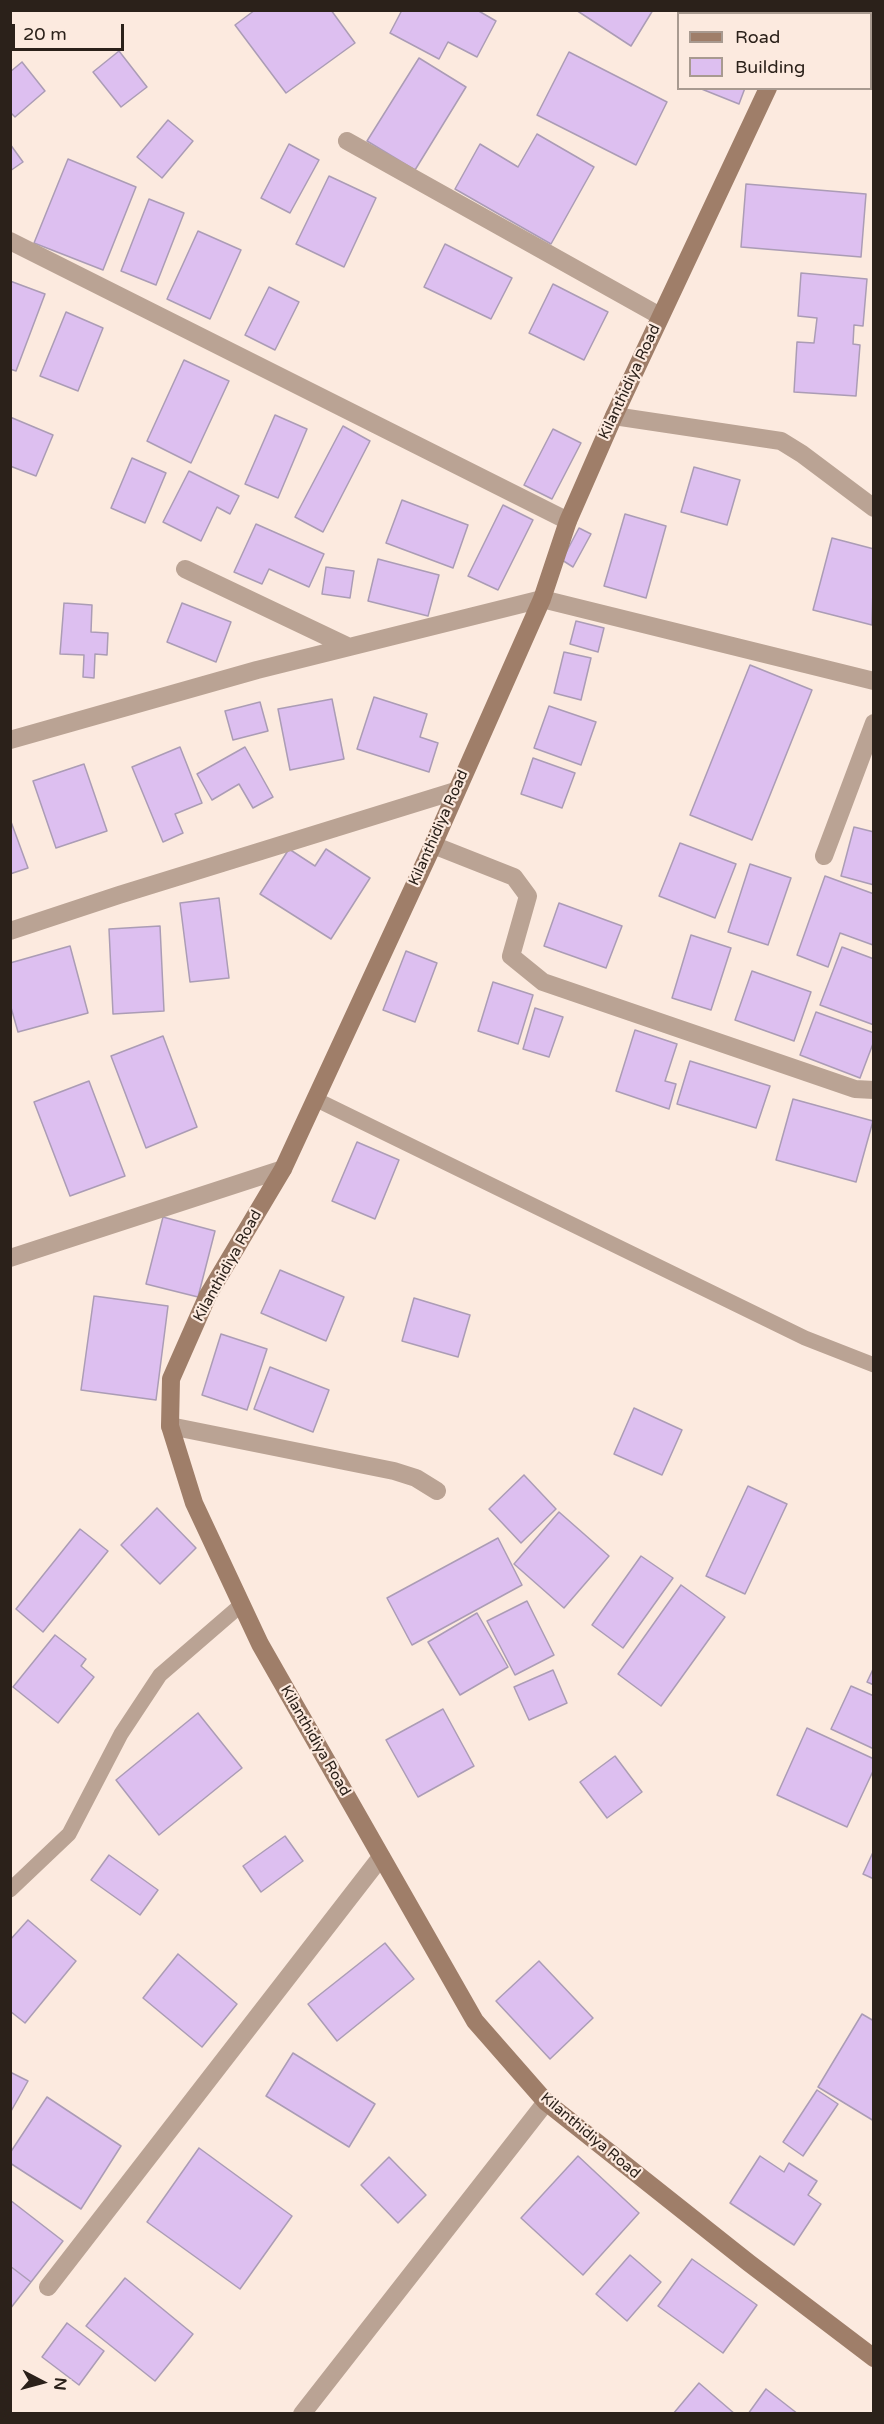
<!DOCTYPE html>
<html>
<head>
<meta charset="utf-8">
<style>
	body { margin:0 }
	#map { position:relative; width:884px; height:2424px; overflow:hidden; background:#fceadf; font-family:"Varela Round",sans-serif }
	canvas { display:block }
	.frame { position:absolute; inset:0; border:12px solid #2b211a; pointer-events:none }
	.legend { position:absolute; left:677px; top:12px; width:195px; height:78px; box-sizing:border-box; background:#fceadf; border:2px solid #a89a90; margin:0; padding:8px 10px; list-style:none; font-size:18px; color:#2b211a }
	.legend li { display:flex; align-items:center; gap:12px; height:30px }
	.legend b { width:30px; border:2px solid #a89a90 }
	.north { position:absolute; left:12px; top:2352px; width:60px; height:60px; -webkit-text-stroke:4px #fceadf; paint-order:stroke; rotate:96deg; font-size:16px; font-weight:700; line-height:24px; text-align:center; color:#2b211a }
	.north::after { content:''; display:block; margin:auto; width:21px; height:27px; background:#2b211a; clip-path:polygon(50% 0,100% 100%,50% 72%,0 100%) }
	.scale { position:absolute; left:12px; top:24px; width:112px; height:27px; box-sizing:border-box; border:3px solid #2b211a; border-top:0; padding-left:8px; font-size:18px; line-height:21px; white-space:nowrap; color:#2b211a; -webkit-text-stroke:4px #fceadf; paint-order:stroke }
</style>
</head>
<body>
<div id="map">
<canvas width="884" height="2424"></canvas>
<div class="frame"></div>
<ul class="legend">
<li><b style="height:8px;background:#9f7e69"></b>Road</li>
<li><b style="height:16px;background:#ddbff0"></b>Building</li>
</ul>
<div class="north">N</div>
<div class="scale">20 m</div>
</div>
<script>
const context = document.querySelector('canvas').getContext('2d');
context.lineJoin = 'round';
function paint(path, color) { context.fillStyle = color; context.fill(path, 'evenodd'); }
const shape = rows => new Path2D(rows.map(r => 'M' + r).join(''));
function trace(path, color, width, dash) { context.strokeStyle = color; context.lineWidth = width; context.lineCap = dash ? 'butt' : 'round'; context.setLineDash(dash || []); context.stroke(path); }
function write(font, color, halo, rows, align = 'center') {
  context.font = font + ' "Varela Round",sans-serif'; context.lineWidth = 4.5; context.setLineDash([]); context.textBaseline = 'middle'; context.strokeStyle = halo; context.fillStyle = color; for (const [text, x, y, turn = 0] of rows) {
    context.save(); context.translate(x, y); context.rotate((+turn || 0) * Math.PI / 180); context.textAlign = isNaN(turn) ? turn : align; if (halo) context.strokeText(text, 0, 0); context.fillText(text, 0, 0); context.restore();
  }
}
const building = shape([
	[255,10,331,10,355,43,286,93,235,25,255,10],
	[402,10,477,10,496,21,477,57,448,42,439,59,390,33,402,10],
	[576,10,653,10,631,46,576,10],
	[692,10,729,10,727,14,697,14,692,10],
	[119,51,147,87,121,107,93,72,119,51],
	[569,52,667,102,636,165,537,115,569,52],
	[419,58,466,87,415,170,367,141,419,58],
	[22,62,45,91,15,117,10,112,10,72,22,62],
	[699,88,745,88,739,104,699,88],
	[168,120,193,141,162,178,137,157,168,120],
	[537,134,594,167,551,244,455,189,480,144,518,167,537,134],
	[10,144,23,162,10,171,10,144],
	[289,144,319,160,290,213,261,198,289,144],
	[68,159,136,187,103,270,34,243,68,159],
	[329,176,376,198,344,267,296,244,329,176],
	[746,184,866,194,861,257,741,247,746,184],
	[149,199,184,213,156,285,121,271,149,199],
	[198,231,241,250,210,319,167,299,198,231],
	[445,244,512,278,491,319,424,287,445,244],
	[801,273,867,279,863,326,854,325,853,344,860,345,856,396,794,392,797,342,814,343,817,318,798,316,801,273],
	[10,281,45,294,16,371,10,369,10,281],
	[553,284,608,312,584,360,529,333,553,284],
	[269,287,299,302,275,350,245,335,269,287],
	[66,312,103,328,78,391,40,376,66,312],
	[184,360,229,381,191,463,147,441,184,360],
	[275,415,307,429,278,498,245,484,275,415],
	[10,417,53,435,36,476,10,466,10,417],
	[343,426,370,441,323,532,295,517,343,426],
	[553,429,581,443,552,499,524,485,553,429],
	[132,458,166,473,145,523,111,508,132,458],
	[694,467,740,480,727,525,681,512,694,467],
	[189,471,239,496,230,514,217,507,201,541,163,522,189,471],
	[402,500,468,525,453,568,386,543,402,500],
	[503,505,533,520,498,590,468,576,503,505],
	[625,514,666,526,646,598,604,586,625,514],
	[256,524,324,554,309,587,269,569,262,584,234,572,256,524],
	[579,528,591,534,573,567,562,560,579,528],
	[832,538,874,549,872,625,813,610,832,538],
	[378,559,439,575,428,616,368,601,378,559],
	[326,567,354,571,350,598,322,594,326,567],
	[64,603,92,605,91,632,108,633,107,655,95,654,94,678,83,677,84,655,60,654,64,603],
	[182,603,231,622,216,662,167,642,182,603],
	[576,621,604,628,598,652,570,644,576,621],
	[564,652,591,658,581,700,554,693,564,652],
	[750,665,812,690,752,840,690,815,750,665],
	[374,697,427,714,420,737,438,743,429,772,357,749,374,697],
	[332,699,344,759,290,770,278,709,332,699],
	[260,702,268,731,233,740,225,711,260,702],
	[549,706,596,722,581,765,534,748,549,706],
	[180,747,202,803,175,814,183,833,163,842,132,767,180,747],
	[245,747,273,797,253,808,239,784,212,800,197,774,245,747],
	[533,758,575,773,562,808,521,794,533,758],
	[84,764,107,831,56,848,33,781,84,764],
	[10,819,28,868,10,874,10,819],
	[854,827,874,832,874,885,841,876,854,827],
	[680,843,736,864,715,918,659,896,680,843],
	[289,849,315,866,326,849,370,878,331,939,260,894,289,849],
	[750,864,791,878,768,945,728,932,750,864],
	[825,876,874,894,873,945,840,933,828,967,797,955,825,876],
	[219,898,229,978,190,982,180,903,219,898],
	[559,903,622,926,606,968,544,946,559,903],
	[160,926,164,1011,113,1014,109,929,160,926],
	[691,935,731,948,711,1010,672,998,691,935],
	[70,946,88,1013,18,1032,10,1004,10,963,70,946],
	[842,947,874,959,874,1025,820,1005,842,947],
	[406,951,437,963,415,1022,383,1010,406,951],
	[752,971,811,992,794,1041,735,1020,752,971],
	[493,982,533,995,518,1044,478,1031,493,982],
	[535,1008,563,1017,549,1057,523,1049,535,1008],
	[816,1012,874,1033,874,1041,860,1078,800,1055,816,1012],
	[635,1030,677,1044,665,1081,676,1084,669,1109,616,1091,635,1030],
	[163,1036,197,1127,146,1148,111,1056,163,1036],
	[690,1061,770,1086,756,1128,677,1104,690,1061],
	[89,1081,125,1176,70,1196,34,1102,89,1081],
	[793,1099,873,1121,856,1182,776,1160,793,1099],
	[357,1142,399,1160,375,1219,332,1201,357,1142],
	[163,1217,215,1231,198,1297,146,1284,163,1217],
	[280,1270,344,1297,326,1341,261,1313,280,1270],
	[94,1296,168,1306,156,1400,81,1390,94,1296],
	[414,1298,470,1315,458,1357,402,1341,414,1298],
	[221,1334,267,1349,247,1410,202,1395,221,1334],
	[270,1367,329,1390,313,1432,254,1409,270,1367],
	[634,1408,682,1430,662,1475,614,1454,634,1408],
	[524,1475,556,1509,521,1543,489,1509,524,1475],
	[748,1486,787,1504,745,1594,706,1576,748,1486],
	[157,1508,196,1548,160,1584,121,1545,157,1508],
	[559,1512,609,1556,564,1608,514,1564,559,1512],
	[80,1529,108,1551,43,1632,16,1609,80,1529],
	[498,1538,522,1585,412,1645,387,1598,498,1538],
	[641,1556,673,1578,623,1648,592,1625,641,1556],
	[681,1585,725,1617,661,1706,618,1674,681,1585],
	[527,1601,554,1655,515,1675,487,1621,527,1601],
	[477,1613,508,1667,460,1695,428,1642,477,1613],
	[55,1635,86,1659,81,1666,94,1677,58,1723,13,1687,55,1635],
	[874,1667,874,1685,867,1682,874,1667],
	[553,1670,567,1703,529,1720,514,1687,553,1670],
	[851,1686,874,1696,874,1749,831,1729,851,1686],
	[443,1709,474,1766,418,1797,386,1740,443,1709],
	[198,1713,242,1768,159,1835,116,1780,198,1713],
	[807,1728,874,1759,874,1769,847,1827,777,1795,807,1728],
	[615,1756,642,1792,607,1818,580,1782,615,1756],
	[285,1836,303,1861,261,1892,243,1866,285,1836],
	[874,1850,874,1879,863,1874,874,1850],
	[109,1855,158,1890,140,1915,91,1880,109,1855],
	[28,1920,76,1961,25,2023,10,2011,10,1940,28,1920],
	[385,1943,414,1979,337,2041,308,2004,385,1943],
	[178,1954,237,2004,202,2047,143,1998,178,1954],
	[539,1961,593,2018,550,2059,496,2001,539,1961],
	[862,2014,874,2021,874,2121,818,2087,862,2014],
	[293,2053,375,2104,349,2147,266,2096,293,2053],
	[10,2072,28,2081,10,2113,10,2072],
	[817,2090,838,2104,803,2156,783,2142,817,2090],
	[47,2097,121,2146,81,2209,10,2163,10,2153,47,2097],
	[199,2148,292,2216,240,2289,147,2222,199,2148],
	[578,2156,639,2213,583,2275,521,2218,578,2156],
	[760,2156,784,2172,789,2163,817,2181,808,2195,821,2204,794,2245,730,2203,760,2156],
	[389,2157,426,2195,398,2223,361,2185,389,2157],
	[10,2200,63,2241,31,2282,10,2266,10,2200],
	[630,2255,661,2282,627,2321,596,2294,630,2255],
	[692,2259,757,2305,723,2353,658,2306,692,2259],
	[10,2266,31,2282,10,2309,10,2266],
	[125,2278,193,2334,155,2381,86,2326,125,2278],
	[67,2323,104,2351,79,2385,42,2357,67,2323],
	[699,2383,735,2414,673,2414,699,2383],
	[766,2389,798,2414,748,2414,766,2389]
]);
const lane = shape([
	[315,1099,805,1338,874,1365],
	[10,1890,69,1834,121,1734,160,1675,241,1605]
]);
const street = shape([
	[347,141,660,316],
	[10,241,568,521],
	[614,416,781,441,802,454,874,508],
	[185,569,349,647],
	[10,740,257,670,542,599,874,681],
	[433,845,514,877,528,896,511,956,543,982,855,1089,874,1090],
	[824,856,874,723],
	[10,931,119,895,455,791],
	[10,1258,283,1169],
	[170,1426,394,1471,416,1478,437,1491],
	[48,2287,381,1857],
	[302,2414,546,2102]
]);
const secondary = shape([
	[804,14,805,10],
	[768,88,614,416,568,521,542,599,433,845,283,1169,208,1295,171,1379,170,1426,194,1503,260,1644,475,2021,546,2102,749,2263,874,2358]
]);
const streetNames = [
	["Kilanthidiya Road",630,382,-65],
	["Kilanthidiya Road",439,828,-66],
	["Kilanthidiya Road",228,1266,-61],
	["Kilanthidiya Road",315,1741,60],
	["Kilanthidiya Road",590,2136,40]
];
paint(building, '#ddbff0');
trace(building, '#ab9cb5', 1.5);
trace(lane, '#baa394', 15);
trace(street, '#baa394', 18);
trace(secondary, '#9f7e69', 18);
write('15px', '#2b211a', '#fceadf', streetNames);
</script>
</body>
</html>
